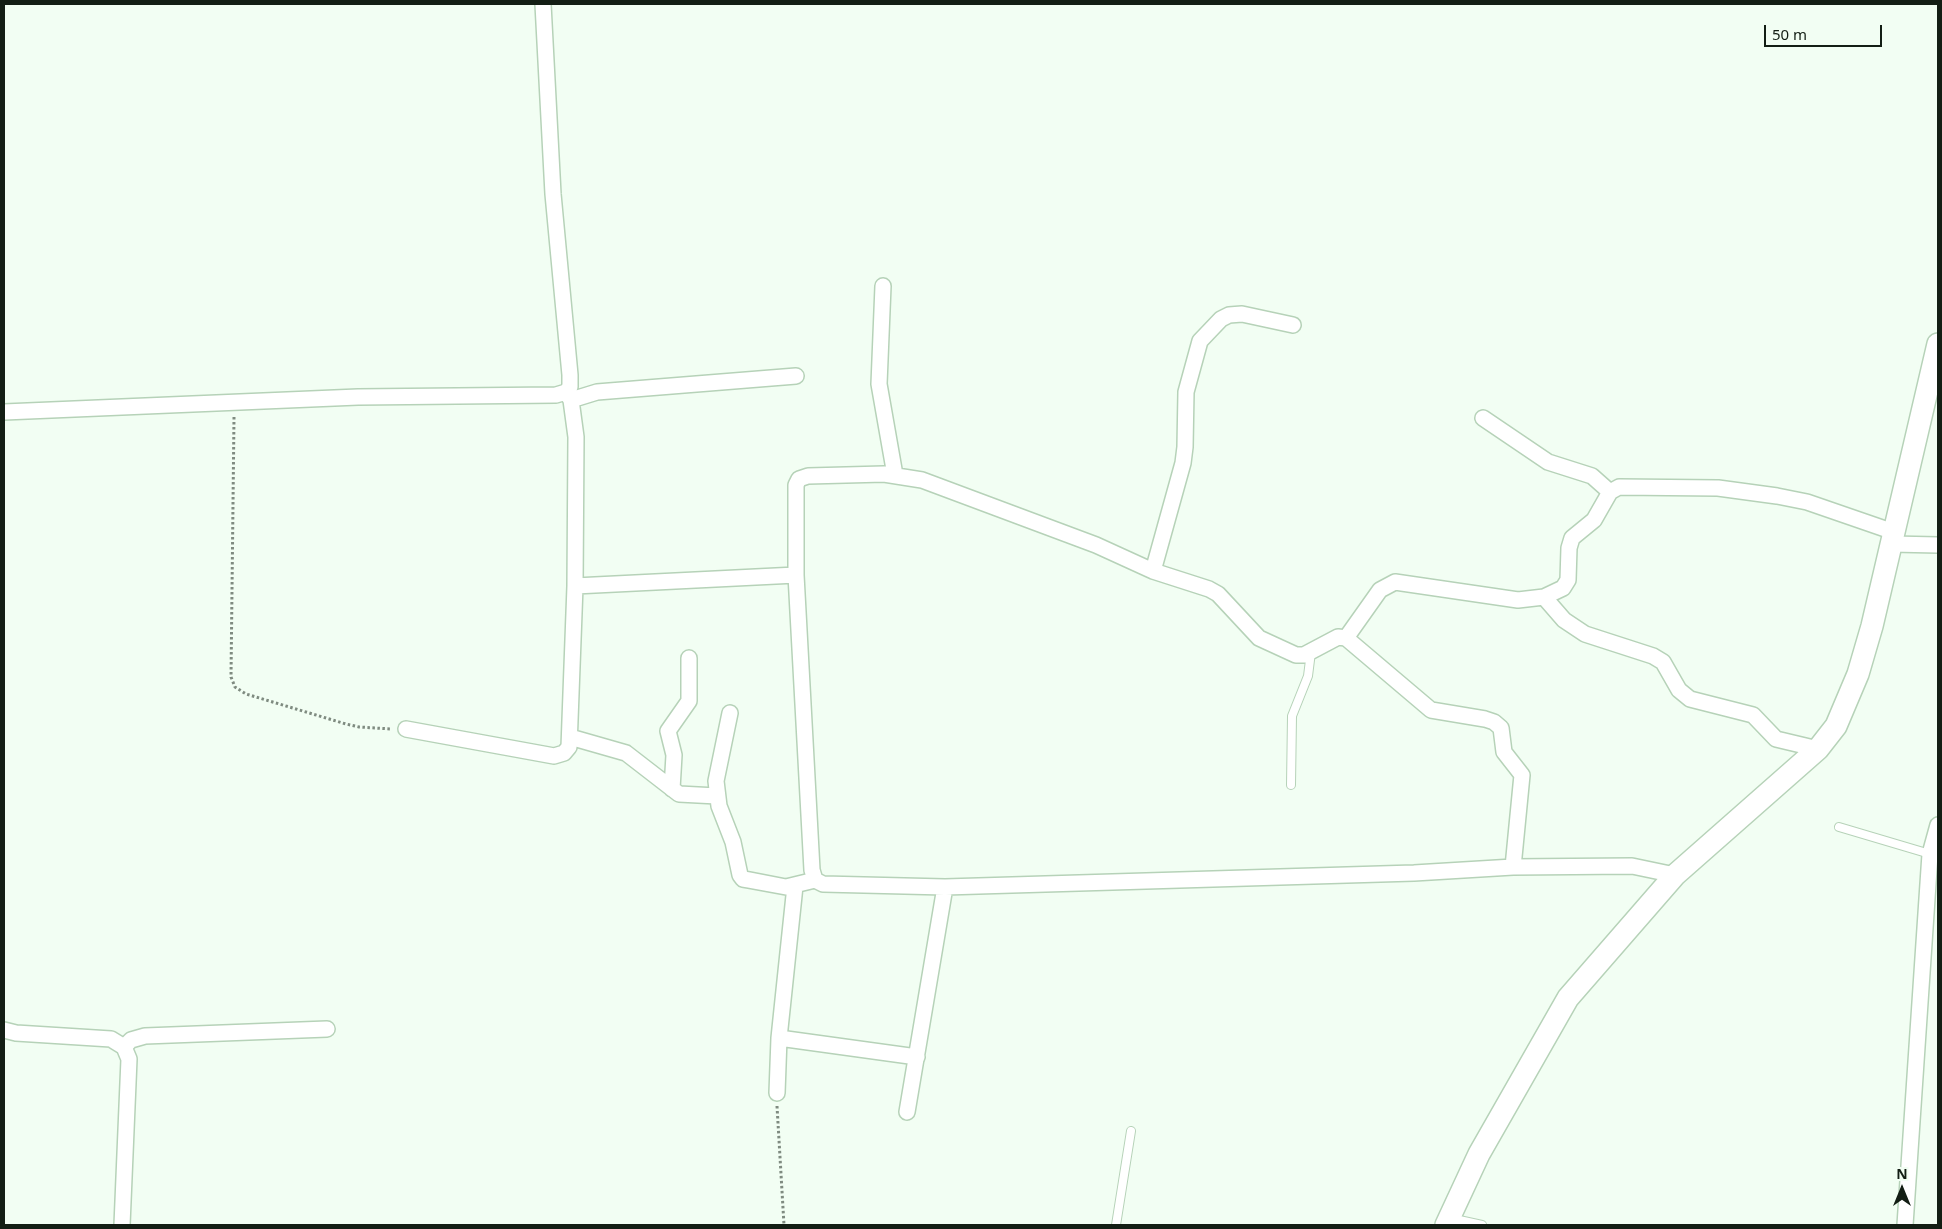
<!DOCTYPE html>
<html>
<head>
<meta charset="utf-8">
<style>
	body { margin:0 }
	#map { position:relative; width:1942px; height:1229px; overflow:hidden; background:#f2fef3; font-family:"Noto Sans",sans-serif }
	canvas { display:block }
	.frame { position:absolute; inset:0; border:5px solid #131e14; pointer-events:none }
	.north { position:absolute; left:1877px; top:1164px; width:50px; height:50px; -webkit-text-stroke:4px #f2fef3; paint-order:stroke; rotate:0deg; font-size:14px; font-weight:700; line-height:20px; text-align:center; color:#131e14 }
	.north::after { content:''; display:block; margin:auto; width:18px; height:22px; background:#131e14; clip-path:polygon(50% 0,100% 100%,50% 72%,0 100%) }
	.scale { position:absolute; left:1764px; top:25px; width:118px; height:22px; box-sizing:border-box; border:2px solid #131e14; border-top:0; padding-left:6px; font-size:15px; line-height:18px; white-space:nowrap; color:#131e14; -webkit-text-stroke:4px #f2fef3; paint-order:stroke }
</style>
</head>
<body>
<div id="map">
<canvas width="1942" height="1229"></canvas>
<div class="frame"></div>
<div class="north">N</div>
<div class="scale">50 m</div>
</div>
<script>
const context = document.querySelector('canvas').getContext('2d');
context.lineJoin = 'round';
const shape = rows => new Path2D(rows.map(r => 'M' + r).join(''));
function trace(path, color, width, dash) { context.strokeStyle = color; context.lineWidth = width; context.lineCap = dash ? 'butt' : 'round'; context.setLineDash(dash || []); context.stroke(path); }
const path = shape([
	[234,417,231,677,235,687,246,694,346,724,359,727,391,729],
	[777,1106,784,1225]
]);
const lane = shape([
	[1291,785,1292,716,1308,676,1311,652],
	[1839,827,1930,854],
	[1450,1218,1482,1225],
	[1116,1225,1131,1131]
]);
const street = shape([
	[883,286,879,384,895,475],
	[571,400,597,392,796,376],
	[4,412,358,397,556,395,566,392,570,387,570,375,553,194,543,4],
	[1483,418,1548,462,1592,476,1610,492],
	[1892,544,1938,545],
	[1153,571,1183,463,1185,447,1186,392,1200,341,1221,319,1229,315,1242,314,1293,325],
	[575,586,796,575],
	[1544,597,1564,620,1585,634,1653,656,1663,662,1679,690,1690,699,1753,715,1776,739,1818,749],
	[1346,638,1380,590,1395,582,1518,600,1544,597,1563,588,1568,580,1569,548,1572,538,1594,520,1610,492,1619,487,1718,488,1777,496,1807,502,1894,532],
	[730,713,716,781,719,806,733,842,740,875,743,879,749,880,786,887,815,880],
	[406,729,554,756,564,753,569,747,575,586,576,437,571,400,566,392],
	[570,737,626,753,679,794,717,796],
	[672,789,674,755,668,731,689,701,689,658],
	[1513,867,1522,775,1504,752,1501,728,1494,722,1485,719,1431,710,1346,638,1338,637,1304,655,1296,655,1259,638,1218,594,1209,589,1153,571,1096,545,922,480,884,474,808,476,799,479,796,485,796,575,812,870,815,880,823,884,945,887,1414,873,1513,867,1632,866,1675,875],
	[4,1030,16,1033,111,1039,124,1047,129,1059,122,1225],
	[779,1038,917,1057],
	[124,1047,131,1040,145,1036,327,1029],
	[777,1093,779,1038,795,886],
	[907,1112,945,887],
	[1905,1225,1930,854,1938,825]
]);
const secondary = shape([
	[1446,1225,1479,1154,1568,998,1675,875,1818,749,1836,726,1858,674,1872,626,1938,344]
]);
trace(lane, '#b6d2b8', 10);
trace(street, '#b6d2b8', 18);
trace(secondary, '#b6d2b8', 24);
trace(path, '#7f8b80', 3, [2.5, 2.5]);
trace(lane, '#fff', 8);
trace(street, '#fff', 15);
trace(secondary, '#fff', 21);
</script>
</body>
</html>
